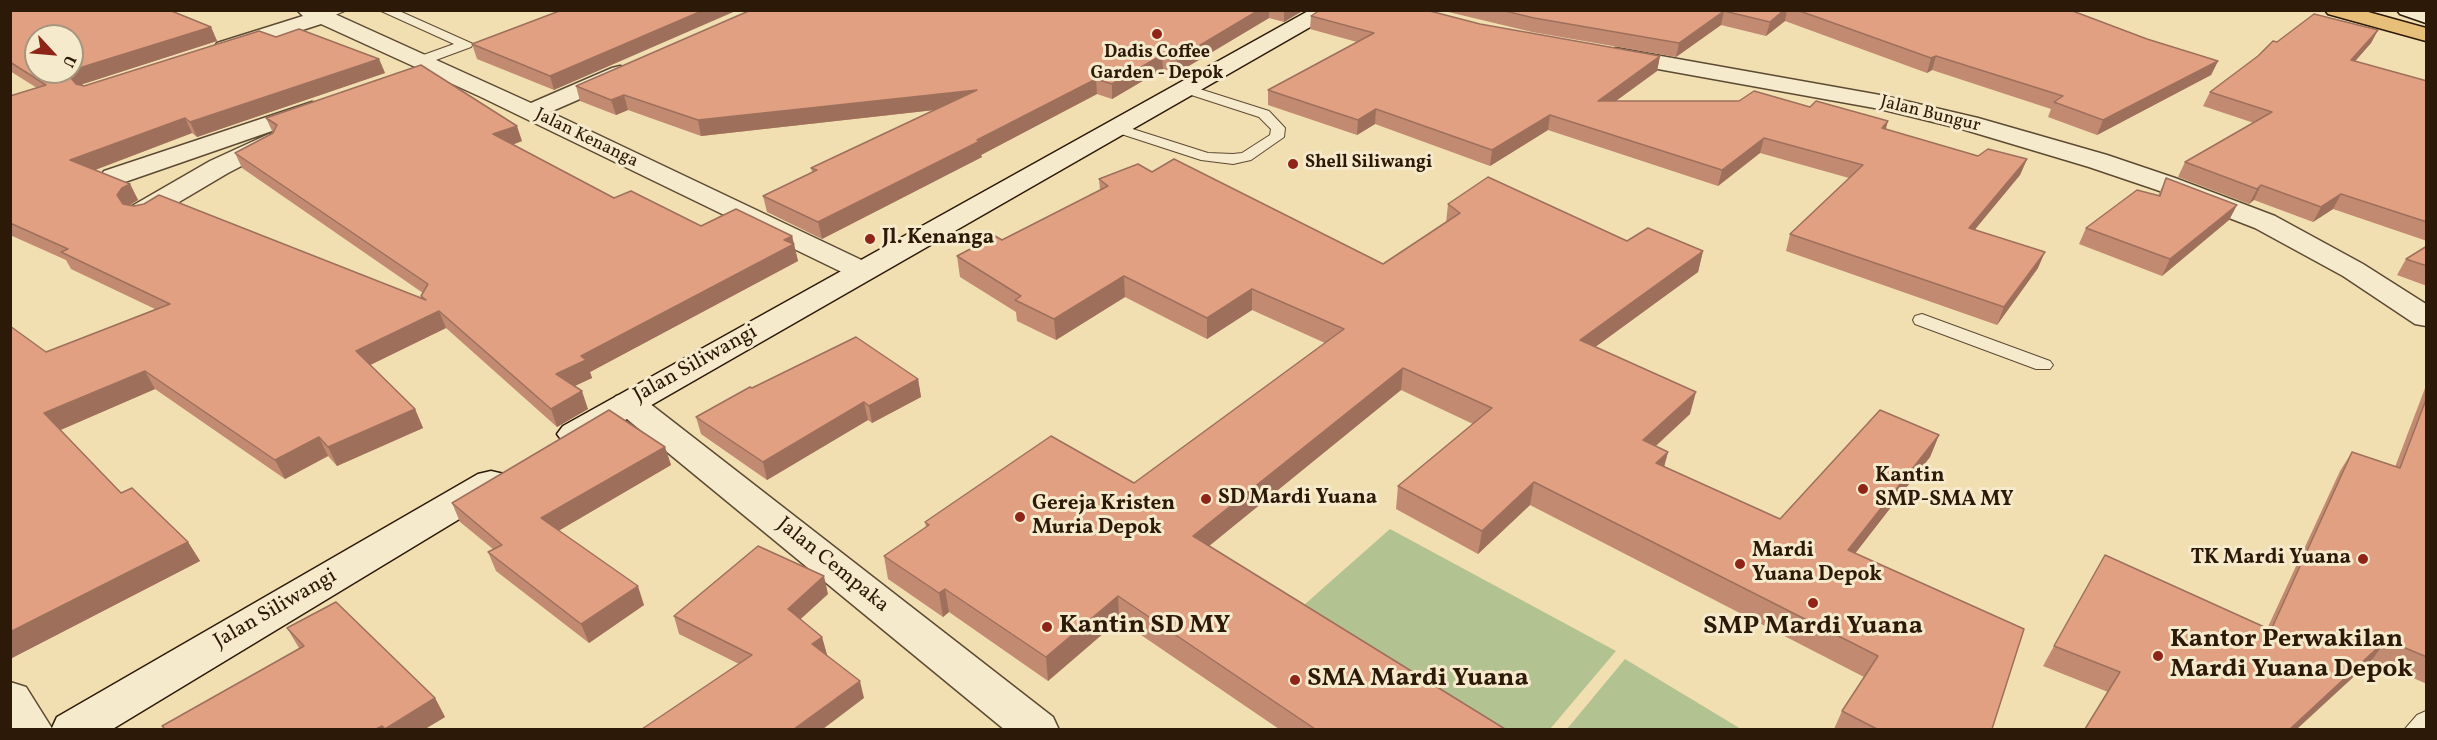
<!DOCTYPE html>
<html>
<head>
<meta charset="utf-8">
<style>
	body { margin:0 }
	#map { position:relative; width:2437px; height:740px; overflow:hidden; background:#f1deb1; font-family:Vollkorn,serif }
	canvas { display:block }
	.frame { position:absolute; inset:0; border:12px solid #2c1907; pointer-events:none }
	.north { position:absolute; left:24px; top:24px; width:60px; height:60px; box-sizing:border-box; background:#f6eacc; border:2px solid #a5967d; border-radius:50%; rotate:116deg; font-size:16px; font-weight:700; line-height:24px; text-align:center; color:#2c1907 }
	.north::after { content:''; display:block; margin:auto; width:21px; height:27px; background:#8f2418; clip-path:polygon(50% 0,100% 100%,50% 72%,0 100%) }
</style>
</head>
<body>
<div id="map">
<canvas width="2437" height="740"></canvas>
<div class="frame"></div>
<div class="north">U</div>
</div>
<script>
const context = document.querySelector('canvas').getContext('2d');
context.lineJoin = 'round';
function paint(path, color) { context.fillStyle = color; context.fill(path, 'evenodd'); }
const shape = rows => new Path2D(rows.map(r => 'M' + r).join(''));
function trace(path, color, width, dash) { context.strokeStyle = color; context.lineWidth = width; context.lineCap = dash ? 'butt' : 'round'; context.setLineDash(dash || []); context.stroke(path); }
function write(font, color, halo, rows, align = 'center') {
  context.font = font + ' Vollkorn,serif'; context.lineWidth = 6; context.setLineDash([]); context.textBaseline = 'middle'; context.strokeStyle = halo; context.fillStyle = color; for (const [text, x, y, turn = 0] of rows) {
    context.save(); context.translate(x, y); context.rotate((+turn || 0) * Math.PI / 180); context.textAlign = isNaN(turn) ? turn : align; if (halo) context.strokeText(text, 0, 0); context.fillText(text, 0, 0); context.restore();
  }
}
const green = shape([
	[1390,529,1616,651,1550,729,1504,729,1304,605],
	[1625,659,1741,729,1567,729]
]);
const lane = shape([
	[328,10,347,10,321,21,315,17,328,10],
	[379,10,397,10,473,44,471,47,425,64,415,64,413,61,415,58,454,44,379,10],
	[1187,85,1269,111,1285,128,1284,137,1251,160,1233,164,1201,160,1112,131,1110,128,1117,124,1208,153,1233,154,1242,153,1270,135,1271,129,1259,117,1182,92,1180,89,1182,86,1187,85],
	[1922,314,2050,361,2053,365,2050,369,2036,369,1915,324,1913,320,1915,316,1922,314],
	[2426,711,2426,730,2404,730,2417,715,2426,711]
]);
const street = shape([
	[297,10,326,10,531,103,612,68,620,66,628,68,632,73,628,78,550,112,872,265,877,271,872,277,862,280,852,277,481,97,321,24,225,55,217,53,214,48,217,43,303,16,297,10],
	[1616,48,1880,95,1978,118,2107,155,2175,178,2275,216,2363,264,2426,304,2426,326,2415,324,2343,276,2255,228,2157,190,2089,167,1962,129,1880,109,1608,60,1605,55,1608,50,1616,48],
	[312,102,321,104,324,109,321,114,122,183,113,185,104,183,100,177,104,171,312,102],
	[269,134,278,137,282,142,278,147,228,173,152,218,142,220,132,218,128,212,132,206,210,161,269,134],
	[628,393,640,396,1053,717,1059,730,1005,730,616,410,611,403,616,396,628,393],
	[10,682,26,687,53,730,10,730,10,682]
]);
const secondary = shape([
	[1310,10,1336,10,1333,14,587,442,575,445,563,442,557,434,563,426,1310,10],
	[2397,10,2426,10,2426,23,2400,14,2397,10],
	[491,471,504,474,509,483,504,492,111,730,51,730,57,717,478,474,491,471]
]);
const primary = shape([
	[2325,10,2361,10,2426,28,2426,41,2328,14,2325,10]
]);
const wall = shape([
	[10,10,211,27,217,41,83,84,82,85,84,86,276,37,379,59,385,73,197,137,192,133,95,170,130,184,138,200,130,205,422,298,421,296,423,293,242,168,235,153,273,133,266,118,522,141,512,145,614,198,701,226,792,236,798,261,590,372,592,378,574,386,588,409,557,427,446,328,370,365,415,409,423,428,337,466,328,456,285,479,155,389,60,430,121,493,188,542,200,561,10,659,46,352,155,309,71,269,66,260,10,235,10,96,37,88,10,71],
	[562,10,554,90,477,59,472,44],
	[751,10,1304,10,1284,22,1269,18,1177,73,1163,69,1112,99,1097,94,981,155,982,157,822,239,767,212,763,196,812,172,811,168,935,110,701,136,628,110,616,115,580,101,576,86],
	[1440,10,2070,10,2147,39,2218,61,2211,75,2097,135,2048,117,2051,109,1932,70,1927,73,1785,21,1766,36,1721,25,1676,57,1532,32],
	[1311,16,1480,24,1660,56,1657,71,1616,101,1886,129,1978,156,2027,159,2020,175,1975,229,2038,268,1997,325,1786,251,1790,234,1849,178,1760,153,1718,186,1548,130,1490,166,1375,124,1357,135,1268,105,1268,90,1357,42,1310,29],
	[2378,30,2371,43,2355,61,2427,81,2427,241,2333,209,2313,222,2254,200,2249,204,2178,177,2185,162,2254,123,2203,106,2210,92,2277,42],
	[1152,172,1383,264,1446,223,1448,204,1627,241,1703,251,1698,272,1595,347,1690,414,1656,446,1668,452,1664,467,1780,519,1939,435,1930,457,1855,553,1992,729,1834,729,1842,711,1864,677,1530,505,1478,554,1396,509,1398,486,1473,424,1401,390,1209,546,1505,729,1279,729,1119,620,1048,681,949,612,943,617,888,579,884,556,926,527,925,522,1134,483,1325,343,1252,310,1207,339,1125,297,1056,340,1017,321,1016,312,960,277,957,256,1002,240,1100,190,1099,179],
	[2166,178,2237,205,2229,220,2162,276,2079,244,2086,228,2158,196],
	[2427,246,2427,286,2397,275,2406,259],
	[918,379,921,397,872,423,868,420,767,480,701,434,696,417,752,388],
	[2427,383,2427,684,2372,660,2108,692,2043,666,2054,646,2267,629,2340,471,2352,452,2395,467],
	[665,447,671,465,558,531,644,605,589,643,496,571,488,552,493,549,460,522,452,503],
	[828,594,800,619,822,637,827,655,826,655,864,698,739,664,679,634,674,616],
	[287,628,435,698,445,717,425,729,165,729,299,648]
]);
const shadedWall = shape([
	[704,10,738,10,554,90,550,76],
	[1259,10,1269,10,1269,18,1177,73,1177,59],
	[1284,10,1304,10,1284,22],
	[1784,10,1787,10,1785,21,1766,36,1770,22],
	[1724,11,1721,25,1676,57,1679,43],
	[211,27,217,41,83,84,78,92,71,78,76,69],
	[2378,30,2371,43,2344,74,2351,60],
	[1162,55,1163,69,1112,99,1112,84],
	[1660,56,1657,71,1595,116,1598,101],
	[1936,56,1932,70,1927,73,1931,58],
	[379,59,385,73,197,137,190,122],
	[2218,61,2211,75,2097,135,2103,120],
	[1096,79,1097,94,981,155,982,157,822,239,818,222],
	[977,90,979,105,701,136,698,120],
	[624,95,628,110,616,115,611,100],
	[1376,109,1375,124,1357,135,1358,120],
	[1550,115,1548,130,1490,166,1492,150],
	[185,118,192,133,79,176,70,160],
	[1888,121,1884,136,1882,128],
	[517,126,522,141,498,150,493,134],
	[1764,138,1760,153,1718,186,1722,170],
	[2027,159,2020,175,1963,244,1969,228],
	[130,184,138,200,131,204,126,211,117,195,122,188],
	[2261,185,2254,200,2249,204,2257,189],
	[2341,194,2333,209,2313,222,2321,207],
	[2237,205,2229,220,2162,276,2170,259],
	[792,236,798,261,590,372,592,378,562,392,556,374,581,356],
	[1703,251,1698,272,1576,361,1580,340],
	[2045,252,2038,268,1997,325,2004,307],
	[1124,276,1125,297,1056,340,1054,319],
	[1252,289,1252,310,1207,339,1207,318],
	[439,311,446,328,364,368,356,351],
	[1403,368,1401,390,1193,559,1193,536],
	[145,371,155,389,56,432,44,413],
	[918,379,921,397,872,423,869,406],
	[582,391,588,409,557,427,551,409],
	[1696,392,1690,414,1638,462,1643,440],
	[864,402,868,420,767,480,763,462],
	[415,409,423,428,337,466,328,447],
	[1939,435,1930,457,1840,573,1848,550],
	[319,437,328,456,285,479,275,460],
	[665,447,671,465,548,537,541,518],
	[1668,452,1662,474,1656,463],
	[1534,482,1530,505,1478,554,1482,531],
	[188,542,200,561,10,659,10,632],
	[824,576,828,594,792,627,788,609],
	[638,586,644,605,589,643,581,624],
	[945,589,949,612,943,617,939,593],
	[1118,596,1119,620,1048,681,1046,657],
	[822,637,827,655,816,662,812,644],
	[2386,640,2372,660,2297,729,2290,729],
	[860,681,864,698,823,729,794,729],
	[435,698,445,717,425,729,385,729],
	[382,726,384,729,376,729]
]);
const building = shape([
	[10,10,169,10,211,27,76,69,71,78,76,84,84,86,259,31,276,37,299,29,379,59,190,122,185,118,174,122,70,160,130,184,122,188,117,195,123,204,134,206,144,204,159,195,426,300,421,296,428,284,235,153,273,133,277,125,266,118,421,65,517,126,493,134,614,198,631,191,701,226,736,209,792,236,784,240,794,244,581,356,586,360,556,374,582,391,551,409,439,311,356,351,415,409,328,447,319,437,275,460,145,371,44,413,121,493,132,488,188,542,10,632,10,326,46,352,170,304,61,252,68,249,10,223,10,96,46,85,10,62,10,10],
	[36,36,72,36,72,72,36,72,36,36],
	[562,10,704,10,550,76,472,44,562,10],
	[751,10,1259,10,1177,59,1162,55,1112,84,1096,79,977,140,980,141,818,222,763,196,817,170,811,168,977,90,698,120,624,95,611,100,576,86,751,10],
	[1320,10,1426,10,1480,24,1660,56,1598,101,1739,101,1754,91,1810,107,1816,101,1888,121,1882,128,1978,156,1988,149,2027,159,1969,228,2045,252,2004,307,1790,234,1863,165,1764,138,1722,170,1550,115,1492,150,1376,109,1358,120,1268,90,1374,33,1311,16,1320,10],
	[1501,10,1784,10,1770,22,1724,11,1679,43,1534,18,1501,10],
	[1797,10,2070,10,2147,39,2218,61,2103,120,2054,102,2063,96,1936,56,1931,58,1797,10],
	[2314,14,2378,30,2351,60,2427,81,2427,222,2341,194,2321,207,2261,185,2257,189,2185,162,2272,112,2210,92,2258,56,2273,41,2277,42,2314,14],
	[1174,159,1383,264,1460,213,1448,204,1488,177,1627,241,1648,228,1703,251,1580,340,1696,392,1643,440,1668,452,1656,463,1780,519,1880,410,1939,435,1848,550,2024,629,1992,729,1877,729,1842,711,1878,656,1534,482,1482,531,1398,486,1492,408,1403,368,1193,536,1505,729,1315,729,1118,596,1046,657,945,589,939,593,884,556,929,525,925,522,1051,436,1134,483,1344,329,1252,289,1207,318,1124,276,1054,319,1015,300,1021,296,957,256,995,236,1002,240,1108,186,1099,179,1138,164,1152,172,1174,159],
	[2166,178,2237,205,2170,259,2086,228,2137,190,2160,196,2166,178],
	[2427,246,2427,266,2406,259,2427,246],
	[856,337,918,379,869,406,864,402,763,462,696,417,750,387,752,388,856,337],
	[2427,397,2427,657,2386,640,2290,729,2085,729,2120,672,2054,646,2105,555,2271,630,2352,452,2400,468,2427,397],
	[609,410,665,447,541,518,638,586,581,624,488,552,502,545,452,503,609,410],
	[758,546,824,576,788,609,822,637,812,644,860,681,794,729,642,729,752,655,674,616,758,546],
	[336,602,435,698,385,729,382,726,376,729,165,729,162,726,304,646,287,628,336,602]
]);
const markers = [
	[1157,34,6,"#8f2418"],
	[1293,164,6,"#8f2418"],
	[870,239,6,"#8f2418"],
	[1863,489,6,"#8f2418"],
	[1206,499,6,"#8f2418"],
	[1020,517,6,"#8f2418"],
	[2363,559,6,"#8f2418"],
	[1740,564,6,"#8f2418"],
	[1813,603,6,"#8f2418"],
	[1047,627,6,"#8f2418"],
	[2158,656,6,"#8f2418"],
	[1295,680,6,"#8f2418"]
];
const farPoinames = [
	["Dadis Coffee",1157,54],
	["Garden - Depok",1157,75],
	["Shell Siliwangi",1305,164,"left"]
];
const farStreetnames = [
	["Jalan Bungur",1930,115,14],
	["Jalan Kenanga",586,139,26]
];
const poiNames = [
	["Jl. Kenanga",882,239],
	["Kantin",1875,477],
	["SMP-SMA MY",1875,501],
	["SD Mardi Yuana",1218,499],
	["Gereja Kristen",1032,505],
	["Muria Depok",1032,529],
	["Mardi",1752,552],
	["Yuana Depok",1752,576],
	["TK Mardi Yuana",2351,559,"right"]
];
const streetNames = [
	["Jalan Siliwangi",696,365,-29],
	["Jalan Cempaka",832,566,39],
	["Jalan Siliwangi",276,610,-30]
];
const nearPoinames = [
	["Kantin SD MY",1059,627],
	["SMP Mardi Yuana",1813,628,"center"],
	["Kantor Perwakilan",2170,641],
	["Mardi Yuana Depok",2170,671],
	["SMA Mardi Yuana",1307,680]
];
paint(green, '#b3c291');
trace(lane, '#5d4a32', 2);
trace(street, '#5d4a32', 3);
trace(secondary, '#2c1907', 3);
trace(primary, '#2c1907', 3);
paint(lane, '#f6eacc');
paint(street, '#f6eacc');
paint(secondary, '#f6eacc');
paint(primary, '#e8bf78');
paint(wall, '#c28a71');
paint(shadedWall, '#9e705c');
paint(building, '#e2a083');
trace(building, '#9e705c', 1.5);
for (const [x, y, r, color] of markers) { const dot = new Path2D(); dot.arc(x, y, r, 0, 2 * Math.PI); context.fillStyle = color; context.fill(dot); trace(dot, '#f6eacc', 2); }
write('bold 18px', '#2c1907', '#f6eacc', farPoinames);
write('18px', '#2c1907', '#f6eacc', farStreetnames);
write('bold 21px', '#2c1907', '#f6eacc', poiNames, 'left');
write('21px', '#2c1907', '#f6eacc', streetNames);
write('bold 26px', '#2c1907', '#f6eacc', nearPoinames, 'left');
</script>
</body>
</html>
